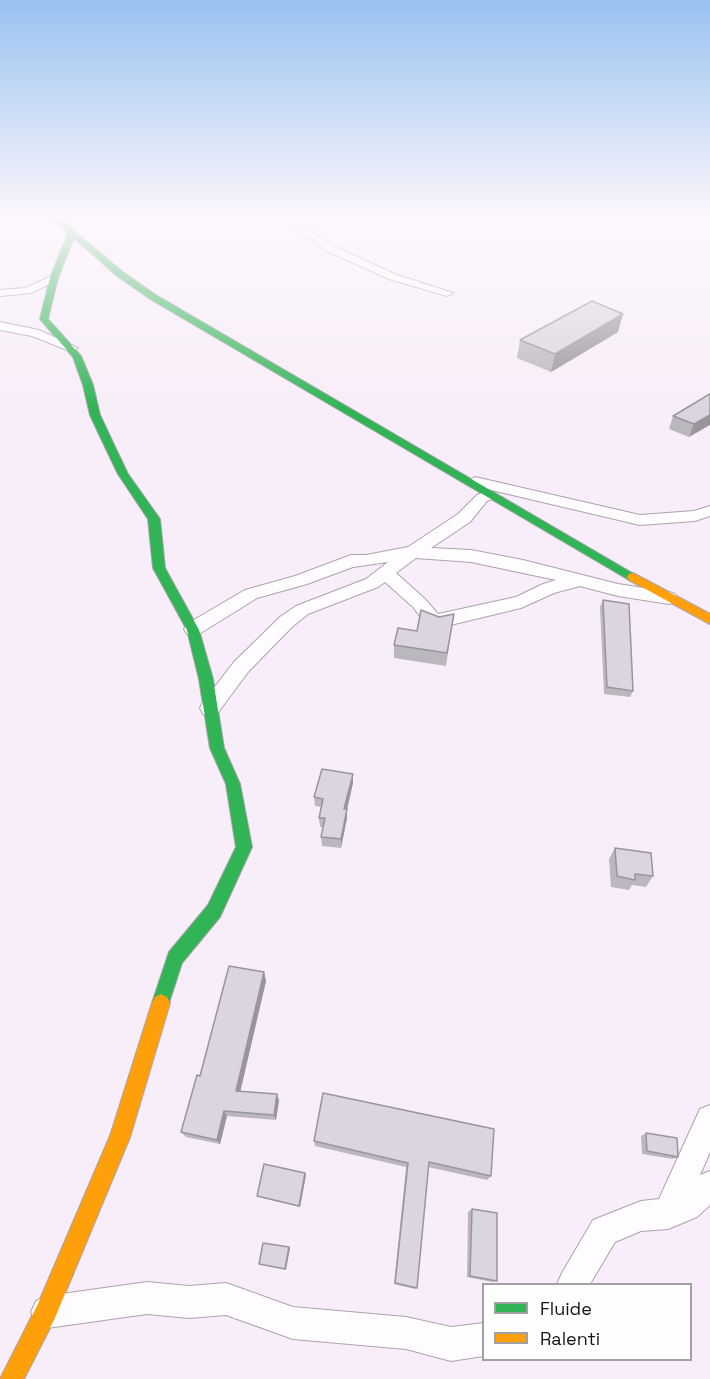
<!DOCTYPE html>
<html>
<head>
<meta charset="utf-8">
<style>
	body { margin:0 }
	#map { position:relative; width:710px; height:1379px; overflow:hidden; background:#f8eef9; font-family:"Space Grotesk",sans-serif }
	canvas { display:block }
	.legend { position:absolute; left:482px; top:1283px; width:210px; height:78px; box-sizing:border-box; background:#fefefe; border:2px solid #a2a0a3; margin:0; padding:8px 10px; list-style:none; font-size:18px; color:#18121a }
	.legend li { display:flex; align-items:center; gap:12px; height:30px }
	.legend b { width:30px; border:2px solid #a2a0a3 }
</style>
</head>
<body>
<div id="map">
<canvas width="710" height="1379"></canvas>
<ul class="legend">
<li><b style="height:8px;background:#30b455"></b>Fluide</li>
<li><b style="height:8px;background:#ff9f0a"></b>Ralenti</li>
</ul>
</div>
<script>
const context = document.querySelector('canvas').getContext('2d');
context.lineJoin = 'round';
const shape = rows => new Path2D(rows.map(r => 'M' + r).join(''));
function trace(path, color, width, dash) { context.strokeStyle = color; context.lineWidth = width; context.lineCap = dash ? 'butt' : 'round'; context.setLineDash(dash || []); context.stroke(path); }
function paint(path, color) { context.fillStyle = color; context.fill(path, 'evenodd'); }
const street = shape([
	[282,215,292,215,297,222,335,247,397,275,453,293,447,296,389,279,327,251,291,226,282,215],
	[54,275,59,278,58,280,31,293,0,296,0,290,25,288,54,275],
	[0,322,39,330,78,348,72,352,32,336,0,330,0,322],
	[475,477,640,515,694,511,710,506,710,516,695,521,640,525,470,485,467,482,475,477],
	[489,490,497,495,494,498,487,501,470,522,431,548,471,550,523,560,618,584,669,592,675,594,678,598,675,602,669,604,618,596,580,586,554,593,521,608,438,628,426,624,413,607,385,582,378,587,308,614,292,627,248,672,217,714,210,716,203,714,200,708,203,702,234,662,280,617,296,606,366,579,388,562,353,567,307,584,257,598,199,634,193,636,187,634,184,629,187,624,245,590,295,576,351,555,366,555,408,547,458,514,477,495,489,490],
	[416,558,471,562,556,580,543,584,516,597,438,614,425,599,396,573,416,558],
	[710,1105,710,1152,700,1175,710,1171,710,1205,697,1217,668,1229,641,1231,615,1242,590,1284,557,1284,562,1273,593,1220,641,1201,659,1199,700,1109,710,1105],
	[147,1282,189,1286,226,1283,293,1307,406,1317,451,1327,484,1323,484,1356,451,1361,406,1349,293,1339,226,1315,189,1318,147,1314,47,1328,36,1323,31,1312,36,1301,47,1296,147,1282]
]);
const fast = shape([
	[48,215,55,215,123,272,156,295,639,577,633,581,629,580,150,299,117,276,74,238,58,278,48,319,81,356,93,385,100,415,116,449,128,474,160,519,165,568,199,630,213,679,224,748,240,784,252,847,220,917,182,963,167,1009,161,1012,155,1009,152,1003,169,952,208,905,236,847,226,784,210,748,199,679,187,630,153,568,148,519,118,474,106,449,90,415,83,385,73,357,40,319,50,278,68,233,48,215]
]);
const slow = shape([
	[633,573,710,614,710,624,629,580,627,577,629,574,633,573],
	[161,994,167,997,170,1003,130,1137,54,1320,24,1379,0,1379,38,1304,110,1136,152,1003,155,997,161,994]
]);
const wall = shape([
	[618,332,551,372,517,358,520,340],
	[710,393,689,437,669,429,673,416],
	[603,600,633,691,630,697,604,694,600,607],
	[454,614,446,666,394,658,394,645,439,617],
	[353,783,347,809,347,818,341,848,322,846,321,837,323,827,320,827,319,818,322,807,315,806,314,797],
	[615,848,653,876,646,887,632,885,629,890,611,887,609,859],
	[264,972,266,981,240,1092,279,1100,276,1120,227,1116,220,1144,186,1137,181,1132],
	[323,1093,491,1176,487,1180,428,1167,417,1288,415,1289,394,1284,406,1167,315,1146,314,1141],
	[646,1133,678,1157,673,1159,642,1154,641,1136],
	[306,1175,300,1207,259,1197,257,1196],
	[472,1209,497,1281,492,1282,467,1277,468,1212]
]);
const shadedWall = shape([
	[623,314,618,332,551,372,555,354],
	[710,415,710,425,689,437,694,424],
	[353,774,353,783,347,809,347,818,341,848,341,839,344,809],
	[264,972,266,981,239,1097,236,1091],
	[277,1094,279,1100,276,1120,274,1115],
	[224,1111,227,1116,220,1144,217,1140],
	[305,1173,306,1175,300,1207,299,1206],
	[289,1247,290,1248,286,1270,285,1269]
]);
const building = shape([
	[592,301,623,314,555,354,520,340,592,301],
	[710,394,710,415,694,424,673,416,710,394],
	[603,600,629,604,633,691,607,687,603,600],
	[421,610,439,617,454,614,447,653,394,645,398,628,417,631,421,610],
	[322,769,353,774,344,809,347,809,341,839,321,837,325,818,319,818,323,799,314,797,322,769],
	[615,848,651,853,653,876,635,874,635,880,617,876,615,848],
	[229,966,264,972,236,1091,277,1094,274,1115,224,1111,217,1140,181,1132,197,1075,200,1076,229,966],
	[323,1093,494,1129,491,1176,429,1162,417,1288,395,1283,408,1163,314,1141,323,1093],
	[646,1133,677,1138,678,1157,647,1151,646,1133],
	[264,1164,305,1173,299,1206,257,1196,264,1164],
	[472,1209,497,1213,497,1281,470,1276,472,1209],
	[263,1243,289,1247,285,1269,259,1264,263,1243]
]);
trace(street, '#aca3ac', 2);
trace(fast, '#aca3ac', 2);
trace(slow, '#aca3ac', 2);
paint(street, '#fefcfe');
paint(fast, '#30b455');
paint(slow, '#ff9f0a');
paint(wall, '#bbb7bf');
paint(shadedWall, '#99959b');
paint(building, '#dad5de');
trace(building, '#99959b', 1.5);
const sky = context.createLinearGradient(0, 0, 0, 408);
sky.addColorStop(0, '#99c2f0');
sky.addColorStop(0.53, '#fcf7fc');
sky.addColorStop(1, '#fcf7fc00');
context.fillStyle = sky;
context.fillRect(0, 0, 710, 408);
</script>
</body>
</html>
